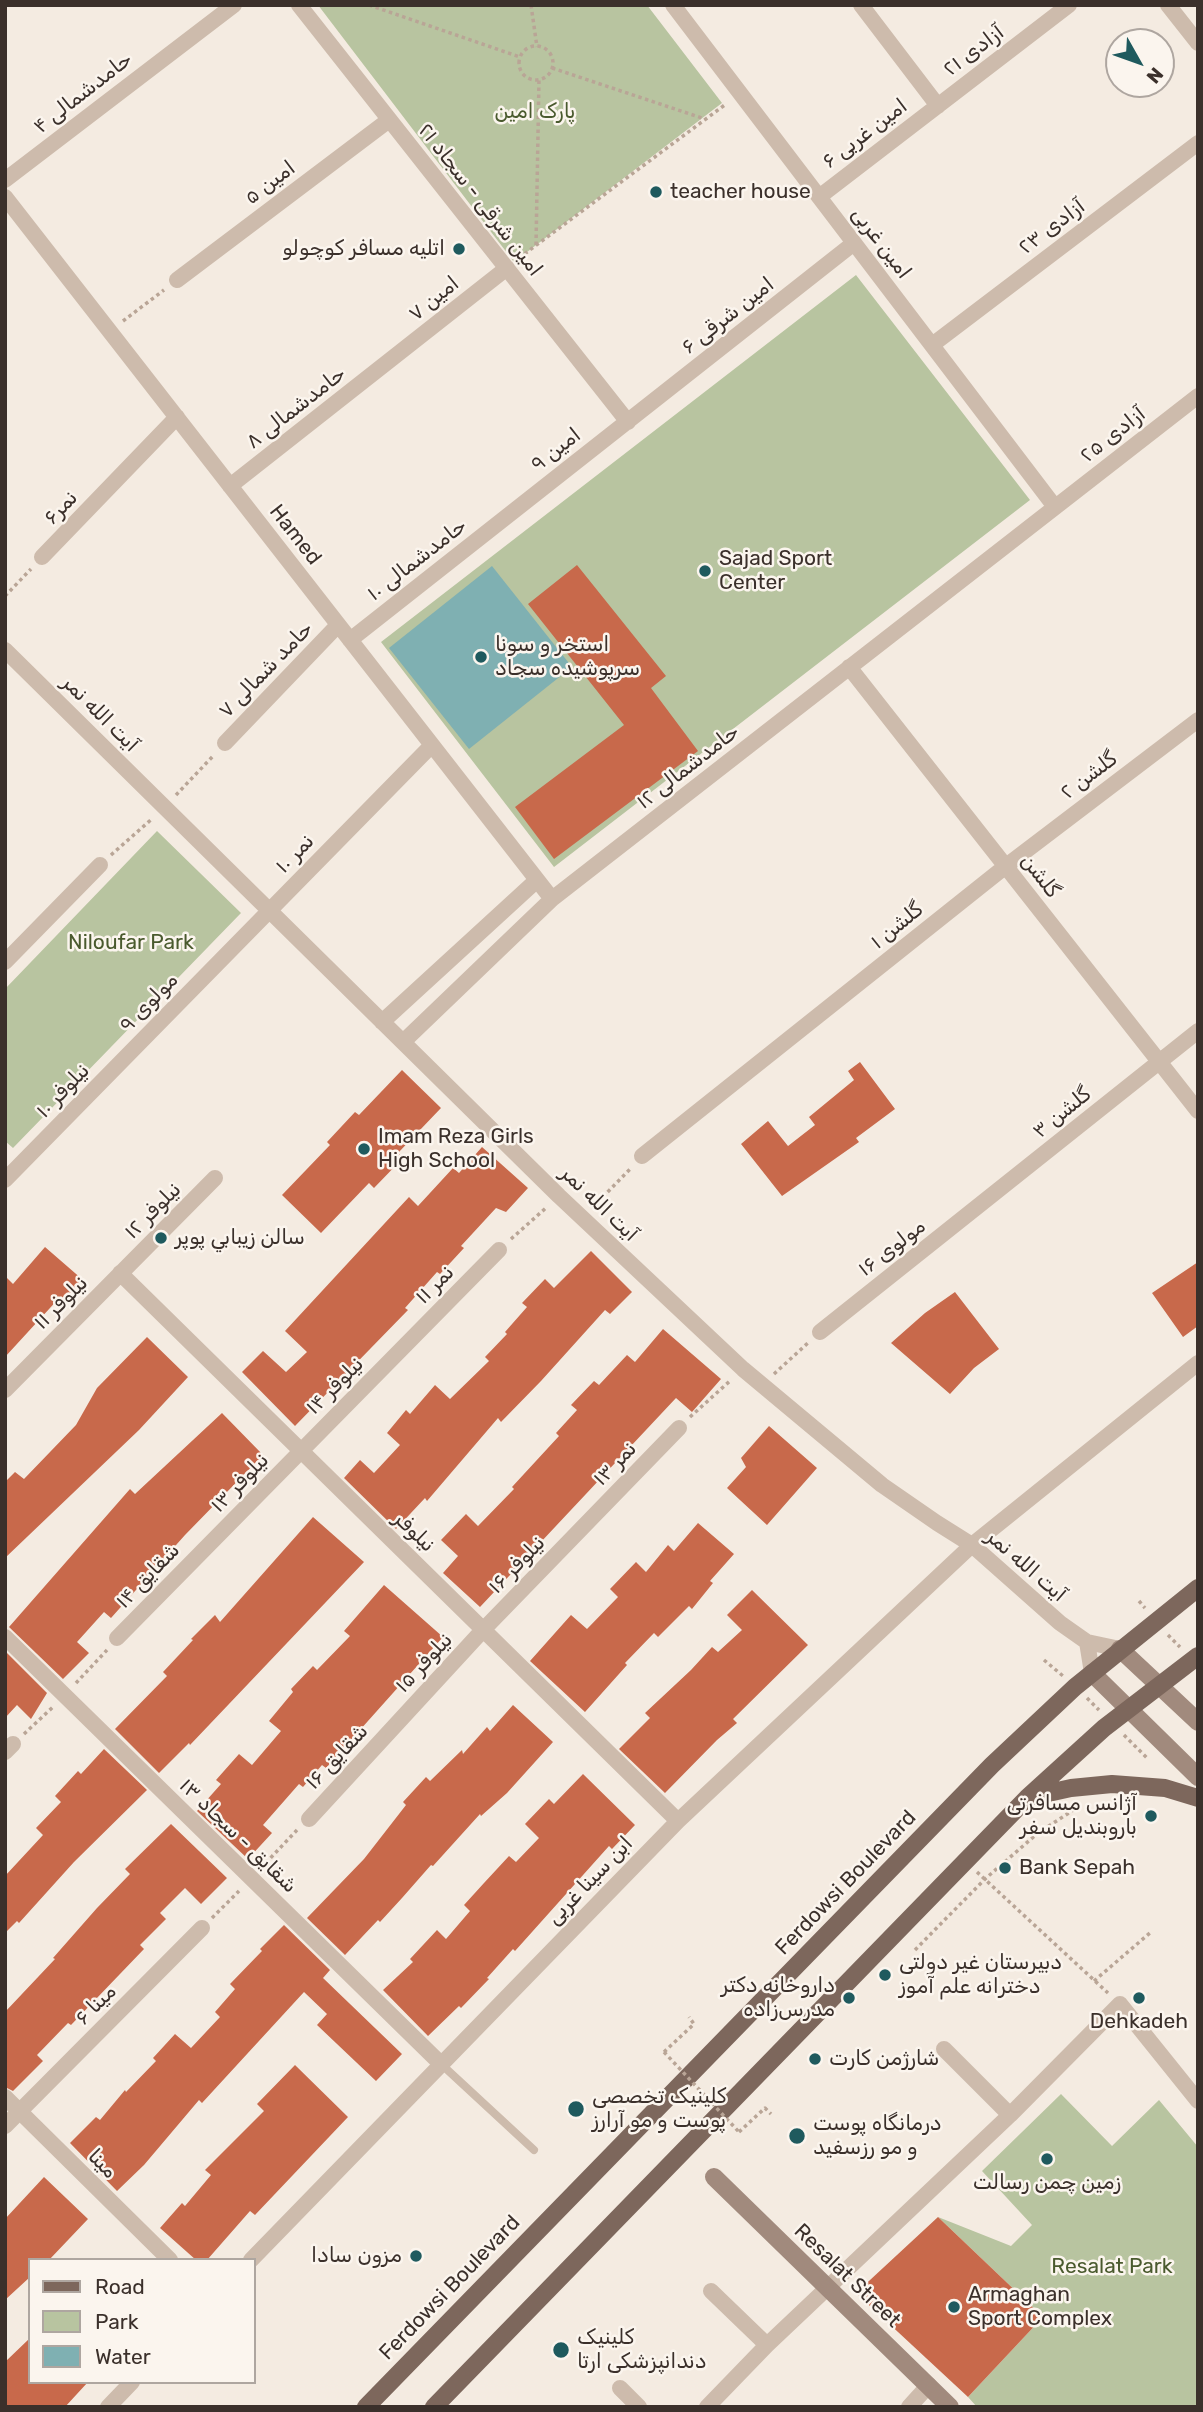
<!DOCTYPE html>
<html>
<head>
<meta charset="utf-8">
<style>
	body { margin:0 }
	#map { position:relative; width:1203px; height:2412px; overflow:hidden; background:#f4ebe1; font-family:Rubik,sans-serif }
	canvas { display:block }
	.frame { position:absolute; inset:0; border:7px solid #3b302b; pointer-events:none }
	.legend { position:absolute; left:28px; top:2258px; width:228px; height:126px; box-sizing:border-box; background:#fbf5ee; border:2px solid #aea6a0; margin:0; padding:9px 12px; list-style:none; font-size:21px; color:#3b302b }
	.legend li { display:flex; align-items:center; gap:14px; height:35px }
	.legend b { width:35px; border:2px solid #aea6a0 }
	.north { position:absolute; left:1105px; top:28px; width:70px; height:70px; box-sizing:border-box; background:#fbf5ee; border:2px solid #aea6a0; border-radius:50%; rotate:130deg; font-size:19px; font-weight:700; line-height:28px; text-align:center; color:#3b302b }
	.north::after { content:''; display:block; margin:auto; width:24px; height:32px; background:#1f5a5e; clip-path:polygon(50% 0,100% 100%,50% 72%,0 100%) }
</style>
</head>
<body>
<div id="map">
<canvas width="1203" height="2412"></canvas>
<div class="frame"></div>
<ul class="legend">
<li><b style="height:9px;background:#7d675c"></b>Road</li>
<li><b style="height:19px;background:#b8c4a0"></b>Park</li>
<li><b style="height:19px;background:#7fb0b2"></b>Water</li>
</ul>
<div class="north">N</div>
</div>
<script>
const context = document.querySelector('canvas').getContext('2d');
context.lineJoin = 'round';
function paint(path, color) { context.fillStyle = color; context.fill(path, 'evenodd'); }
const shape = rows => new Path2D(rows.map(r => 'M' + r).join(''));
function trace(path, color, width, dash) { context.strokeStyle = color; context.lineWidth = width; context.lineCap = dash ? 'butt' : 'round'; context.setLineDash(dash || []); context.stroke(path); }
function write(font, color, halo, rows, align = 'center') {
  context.font = font + ' Rubik,Vazirmatn,sans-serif'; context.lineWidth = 5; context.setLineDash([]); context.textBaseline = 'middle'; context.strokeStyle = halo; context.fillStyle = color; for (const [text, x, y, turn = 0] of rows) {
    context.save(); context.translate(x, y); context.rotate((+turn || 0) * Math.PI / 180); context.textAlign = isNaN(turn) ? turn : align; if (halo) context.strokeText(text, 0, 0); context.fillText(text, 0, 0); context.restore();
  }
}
const green = shape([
	[318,5,647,5,722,103,514,262],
	[856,275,1030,500,554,867,381,642],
	[157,831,241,913,13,1148,5,1141,5,989],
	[1061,2094,1112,2146,1159,2100,1198,2147,1198,2407,977,2407,968,2397,1043,2317,938,2217,1011,2246,1032,2225,982,2171]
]);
const water = shape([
	[492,566,572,667,469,749,389,648]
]);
const building = shape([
	[577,565,666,676,651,688,698,751,554,859,515,807,624,725,528,604],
	[860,1062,895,1109,856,1138,859,1142,782,1196,741,1144,768,1121,788,1146,815,1125,809,1117,854,1080,848,1071],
	[402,1070,441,1108,398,1153,403,1158,374,1188,369,1183,321,1233,282,1195,330,1145,327,1142,355,1112,359,1115],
	[482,1147,528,1188,506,1212,496,1208,461,1246,464,1248,440,1274,437,1272,405,1308,408,1310,295,1426,242,1372,263,1351,286,1372,307,1352,285,1331,409,1197,418,1206,453,1168,459,1173],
	[45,1247,83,1280,65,1300,61,1296,5,1357,5,1276,13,1284],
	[591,1251,632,1292,610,1314,605,1310,541,1381,501,1422,498,1418,427,1501,425,1498,396,1529,344,1478,360,1460,374,1473,400,1445,387,1433,406,1410,410,1414,435,1385,450,1399,489,1361,485,1357,507,1334,505,1332,527,1307,522,1303,545,1279,554,1288],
	[1198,1262,1198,1326,1183,1337,1152,1293],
	[955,1292,999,1349,974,1368,950,1394,891,1343,925,1313],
	[663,1329,721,1379,692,1412,676,1398,480,1607,443,1573,458,1556,441,1540,466,1514,478,1526,514,1489,512,1487,559,1436,556,1433,577,1410,571,1405,594,1381,599,1385,627,1355,635,1362],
	[147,1337,188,1377,139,1430,5,1558,5,1482,15,1472,24,1479,76,1425,97,1388],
	[222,1413,263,1455,185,1535,111,1618,104,1612,77,1642,89,1653,63,1679,9,1627,130,1489,135,1494],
	[769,1426,817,1468,767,1525,727,1488,746,1467,741,1458],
	[313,1517,364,1562,190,1745,189,1743,159,1773,115,1729,167,1676,163,1672,193,1640,191,1639,215,1615,220,1622],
	[698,1523,734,1554,710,1581,713,1583,692,1609,689,1606,658,1637,654,1633,625,1663,627,1665,585,1712,530,1661,571,1615,587,1629,618,1597,610,1589,636,1562,646,1572,668,1545,674,1551],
	[384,1585,443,1637,326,1768,322,1765,303,1787,299,1784,263,1825,272,1833,248,1859,197,1811,221,1784,216,1780,239,1754,252,1765,281,1731,269,1721,293,1692,291,1689,313,1666,317,1670,350,1636,344,1631],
	[752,1590,808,1645,733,1719,737,1723,717,1740,665,1793,619,1749,650,1718,645,1713,691,1670,712,1647,718,1652,742,1630,727,1615],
	[6,1652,47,1693,31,1719,17,1705,5,1718],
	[513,1705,553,1742,507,1793,481,1816,480,1814,433,1866,431,1865,402,1898,380,1922,378,1920,345,1955,307,1918,364,1859,406,1805,403,1802,426,1777,430,1781,462,1750,463,1754,487,1727,490,1731],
	[104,1749,147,1790,74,1862,19,1923,17,1921,5,1933,5,1876,43,1835,36,1828,61,1802,55,1796,78,1771,81,1774],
	[583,1774,635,1825,612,1849,609,1846,515,1951,513,1949,487,1978,489,1979,461,2008,459,2006,428,2036,383,1990,413,1962,410,1959,437,1930,446,1939,470,1911,464,1905,484,1883,509,1856,516,1862,539,1838,525,1824,549,1799,554,1804],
	[171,1824,227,1878,201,1904,185,1888,160,1913,166,1919,140,1945,144,1949,71,2025,68,2023,37,2055,43,2061,13,2091,5,2087,5,2012,55,1959,53,1958,97,1908,130,1874,125,1869],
	[284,1925,330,1970,323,1978,402,2054,376,2081,317,2025,327,2014,304,1992,202,2103,199,2100,144,2165,117,2191,70,2143,96,2117,100,2120,125,2090,126,2092,156,2061,153,2058,175,2034,191,2048,220,2017,215,2012,235,1989,230,1984,262,1951,260,1949],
	[295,2065,348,2117,255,2215,250,2211,207,2260,196,2260,160,2228,182,2203,185,2206,211,2175,205,2170,264,2111,257,2104],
	[44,2177,88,2219,49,2260,30,2260,30,2277,5,2300,5,2219],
	[938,2217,1043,2317,968,2397,856,2293],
	[30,2338,30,2382,88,2382,65,2407,5,2407,5,2362]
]);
const path = shape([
	[369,5,520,57],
	[531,5,537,47],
	'519 63a17 17 0 1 1 34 0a17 17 0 1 1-34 0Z',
	[552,68,705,119],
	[536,245,539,79],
	[519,258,726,104],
	[123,321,164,290],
	[5,596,31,569],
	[176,795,214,755],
	[111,855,153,818],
	[593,1207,632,1167],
	[511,1239,547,1207],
	[774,1374,809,1342],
	[690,1417,731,1380],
	[1139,1601,1145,1608],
	[1168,1635,1180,1647],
	[1044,1660,1063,1676],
	[76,1683,107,1650],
	[1087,1698,1099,1710],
	[24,1734,54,1706],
	[1124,1735,1147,1758],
	[261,1868,297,1830],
	[977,1872,1108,1993],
	[212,1918,239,1891],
	[915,1950,985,1879,1038,1833,1078,1807],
	[1094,1981,1151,1932],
	[664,2052,694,2024,689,2017],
	[739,2132,765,2108,771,2114]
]);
const lane = shape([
	[441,2064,534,2150]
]);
const street = shape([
	[299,5,628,422],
	[673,5,1055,507],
	[861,5,938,106],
	[1168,5,1198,43],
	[5,180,234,5],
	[5,197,552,899],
	[819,197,1069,5],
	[177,280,389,120],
	[932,345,1198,143],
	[230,486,507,268],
	[42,557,177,417],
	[350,640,854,243],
	[5,650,559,1196,743,1369,882,1485,937,1523,972,1545,1060,1623,1087,1642,1120,1649],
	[849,667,1198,1111],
	[225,743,338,625],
	[5,962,100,865],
	[382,1022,537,880],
	[403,1042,552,899,1198,396],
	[642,1156,1006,866,1198,720],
	[5,1180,432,745],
	[120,1273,678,1821],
	[820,1332,1198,1031],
	[5,1390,215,1178],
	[5,1637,441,2064],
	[117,1638,499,1250],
	[1087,1642,1092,1673],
	[5,1752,13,1744],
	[309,1819,483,1630,679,1428],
	[944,2049,1010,2115],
	[5,2097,170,2260],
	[5,2126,202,1928],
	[251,2260,678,1821,972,1545,1198,1363],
	[711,2291,767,2345],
	[620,2388,639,2407],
	[108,2407,132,2382],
	[707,2407,767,2345,1010,2115,1120,2004,1198,2101],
	[909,2407,929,2385]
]);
const secondary = shape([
	[1120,1649,1198,1722],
	[1092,1673,1198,1777],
	[714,2177,950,2407]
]);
const primary = shape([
	[1030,1797,1071,1788,1112,1784,1165,1788,1198,1798],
	[366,2407,992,1765,1075,1687,1198,1588],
	[434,2407,1027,1798,1104,1728,1198,1656]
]);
const pathBridge = shape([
	[664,2052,739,2132]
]);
const markers = [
	[656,192,7,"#1f5a5e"],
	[459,249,7,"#1f5a5e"],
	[705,571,7,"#1f5a5e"],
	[481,657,7,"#1f5a5e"],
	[364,1149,7,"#1f5a5e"],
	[161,1238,7,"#1f5a5e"],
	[1151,1816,7,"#1f5a5e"],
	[1005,1868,7,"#1f5a5e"],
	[885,1975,7,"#1f5a5e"],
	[849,1998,7,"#1f5a5e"],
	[1139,1998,7,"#1f5a5e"],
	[815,2059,7,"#1f5a5e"],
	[576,2109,9,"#1f5a5e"],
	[797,2136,9,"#1f5a5e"],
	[1047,2159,7,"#1f5a5e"],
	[416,2256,7,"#1f5a5e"],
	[954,2307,7,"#1f5a5e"],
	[561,2350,9,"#1f5a5e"]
];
const streetNames = [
	["آزادی ۲۱",974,51,-37],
	["حامدشمالی ۴",83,93,-38],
	["امین غربی ۶",865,134,-37],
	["امین ۵",270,183,-37],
	["امین شرقی - سجاد ۲۱",480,200,52],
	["آزادی ۲۳",1052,227,-37],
	["امین غربی",881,243,53],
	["امین ۷",434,299,-39],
	["امین شرقی ۶",728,316,-38],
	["حامدشمالی ۸",296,408,-38],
	["آزادی ۲۵",1113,435,-38],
	["امین ۹",556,450,-38],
	["نمر۶",61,508,-46],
	["Hamed",295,535,52],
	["حامدشمالی ۱۰",417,560,-38],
	["حامد شمالی ۷",266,670,-46],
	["آیت الله نمر",100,714,45],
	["حامدشمالی ۱۲",688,767,-38],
	["گلشن ۲",1089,776,-37],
	["نمر ۱۰",295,854,-46],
	["گلشن",1040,876,52],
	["گلشن ۱",897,926,-39],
	["مولوی ۹",149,1003,-46],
	["نیلوفر ۱۰",63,1091,-46],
	["گلشن ۳",1062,1113,-39],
	["آیت الله نمر",599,1204,44],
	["نیلوفر ۱۲",153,1211,-45],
	["مولوی ۱۶",892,1248,-38],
	["نمر ۱۱",435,1285,-45],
	["نیلوفر ۱۱",61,1303,-45],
	["نیلوفر ۱۴",335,1386,-45],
	["نمر ۱۳",615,1464,-46],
	["نیلوفر ۱۳",240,1483,-46],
	["نیلوفر",414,1532,44],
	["نیلوفر ۱۶",517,1565,-46],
	["آیت الله نمر",1026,1566,41],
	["شقایق ۱۴",148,1576,-46],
	["نیلوفر ۱۵",424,1663,-47],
	["شقایق ۱۶",337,1757,-47],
	["شقایق - سجاد ۱۳",238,1836,44],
	["ابن سینا غربی",590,1881,-46],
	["Ferdowsi Boulevard",846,1883,-46],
	["مینا ۶",96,2005,-45],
	["مینا",102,2164,45],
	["Resalat Street",847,2276,44],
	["Ferdowsi Boulevard",450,2288,-46]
];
const parkNames = [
	["پارک امین",535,112],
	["Niloufar Park",131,943],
	["Resalat Park",1112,2267]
];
const poiNames = [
	["teacher house",670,192],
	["اتليه مسافر كوچولو",445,249,"right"],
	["Sajad Sport",719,559],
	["Center",719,583],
	["استخر و سونا",495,645],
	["سرپوشیده سجاد",495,669],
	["Imam Reza Girls",378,1137],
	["High School",378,1161],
	["سالن زيبابي پوپر",175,1238],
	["آژانس مسافرتی",1137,1804,"right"],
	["باروبندیل سفر",1137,1828,"right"],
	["Bank Sepah",1019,1868],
	["دبیرستان غیر دولتی",899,1963],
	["دخترانه علم آموز",899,1987],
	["داروخانه دکتر",835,1986,"right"],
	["مدرس‌زاده",835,2010,"right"],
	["Dehkadeh",1139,2022,"center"],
	["شارژمن کارت",829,2059],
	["کلینیک تخصصی",592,2097],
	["پوست و مو آرارز",592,2121],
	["درمانگاه پوست",813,2124],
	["و مو رزسفید",813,2148],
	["زمین چمن رسالت",1047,2183,"center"],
	["مزون سادا",402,2256,"right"],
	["Armaghan",968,2295],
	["Sport Complex",968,2319],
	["کلینیک",577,2338],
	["دندانپزشکی ارتا",577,2362]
];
paint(green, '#b8c4a0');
paint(water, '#7fb0b2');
paint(building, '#c8694b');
trace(path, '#b9a596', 3.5, [3.5, 3.5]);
trace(lane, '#cdbbac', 8);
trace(street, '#cdbbac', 16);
trace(secondary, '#a18a7d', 18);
trace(primary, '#7d675c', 18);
trace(pathBridge, '#b9a596', 3.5, [3.5, 3.5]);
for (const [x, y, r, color] of markers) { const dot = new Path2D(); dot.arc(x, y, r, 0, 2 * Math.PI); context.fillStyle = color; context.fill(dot); trace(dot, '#fbf5ee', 2.5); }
write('21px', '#3b302b', '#fbf5ee', streetNames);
write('21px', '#4a5a2e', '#fbf5ee', parkNames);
write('21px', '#3b302b', '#fbf5ee', poiNames, 'left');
</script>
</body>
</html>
